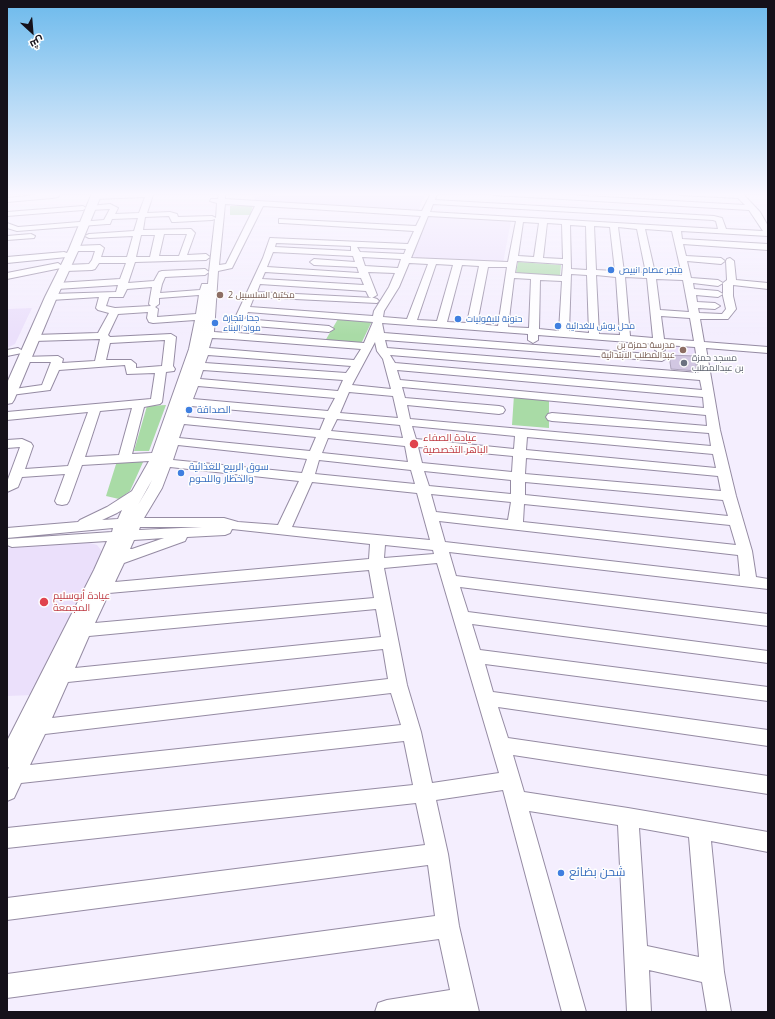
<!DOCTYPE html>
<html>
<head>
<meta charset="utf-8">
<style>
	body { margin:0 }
	#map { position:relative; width:775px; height:1019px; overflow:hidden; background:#f4eefe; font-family:"Open Sans",Cairo,sans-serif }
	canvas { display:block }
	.frame { position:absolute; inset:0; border:8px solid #15111a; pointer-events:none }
	.north { position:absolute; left:12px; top:12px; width:40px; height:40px; -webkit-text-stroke:3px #fefefe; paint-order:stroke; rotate:154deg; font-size:11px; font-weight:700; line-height:16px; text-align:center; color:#15111a }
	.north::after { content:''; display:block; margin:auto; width:14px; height:18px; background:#15111a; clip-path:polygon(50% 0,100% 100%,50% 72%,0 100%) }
</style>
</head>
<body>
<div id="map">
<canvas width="775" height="1019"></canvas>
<div class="frame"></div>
<div class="north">ش</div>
</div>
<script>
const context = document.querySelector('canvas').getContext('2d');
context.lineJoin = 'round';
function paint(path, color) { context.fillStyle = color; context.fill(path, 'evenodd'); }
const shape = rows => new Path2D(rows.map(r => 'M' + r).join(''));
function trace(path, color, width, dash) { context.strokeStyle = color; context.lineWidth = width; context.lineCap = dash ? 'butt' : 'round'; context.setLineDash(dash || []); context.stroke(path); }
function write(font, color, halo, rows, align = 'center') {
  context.font = font + ' "Open Sans",Cairo,sans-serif'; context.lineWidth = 3; context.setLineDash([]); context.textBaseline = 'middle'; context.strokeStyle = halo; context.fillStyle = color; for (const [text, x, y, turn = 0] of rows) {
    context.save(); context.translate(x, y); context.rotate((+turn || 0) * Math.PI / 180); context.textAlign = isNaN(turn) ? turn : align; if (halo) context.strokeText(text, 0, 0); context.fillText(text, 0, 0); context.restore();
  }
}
const built = shape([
	[279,193,425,193,419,210,256,202,254,197,280,194],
	[428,216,511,221,503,263,412,257],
	[32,308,15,344,7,348,7,309],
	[667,344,696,347,698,355,669,353],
	[83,541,97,545,105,555,34,695,7,696,7,548]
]);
const green = shape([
	[230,206,253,206,250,215,230,215],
	[518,262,561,265,560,277,516,273],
	[338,319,372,321,361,344,325,341],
	[514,395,549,398,549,428,512,425],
	[166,405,149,451,134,451,147,406],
	[144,460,130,491,119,499,106,496,117,461]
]);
const building = shape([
	[669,355,695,356,697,371,671,369,669,355]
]);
const minor = shape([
	[53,193,60,193,58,197,52,198,7,202,7,198,53,193],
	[149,193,153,195,147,213,170,212,177,214,178,217,212,216,216,218,217,203,210,201,211,199,218,199,219,193,225,193,225,199,422,211,431,193,437,193,435,200,714,216,722,218,726,229,763,231,749,210,494,195,490,193,549,193,550,194,745,205,738,198,681,195,677,193,740,194,743,194,760,212,768,226,768,236,681,231,682,239,768,244,768,250,683,244,686,256,721,258,725,261,721,264,687,261,691,278,718,280,723,283,718,286,693,283,694,289,718,291,723,294,718,297,696,295,697,302,715,303,720,306,715,309,698,308,699,313,722,314,726,309,723,296,723,283,727,280,726,261,727,259,730,258,734,261,736,280,768,283,768,289,733,285,733,296,736,309,728,319,700,319,704,342,768,347,768,353,706,348,720,430,736,496,752,551,756,577,768,579,768,589,449,552,456,576,768,614,768,626,460,587,468,612,768,651,768,663,472,624,480,650,768,687,768,701,485,664,493,692,768,730,768,746,498,707,508,738,768,776,768,794,513,755,524,792,628,808,768,832,768,852,711,841,724,972,731,1012,707,1012,702,982,649,970,651,1012,627,1012,618,825,529,811,586,1012,562,1012,503,790,436,800,448,854,459,926,479,1012,375,1012,378,1003,387,1000,450,990,439,939,7,998,7,974,435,916,428,865,7,920,7,898,425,845,416,803,7,848,7,828,413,785,404,741,21,783,14,798,7,801,7,772,9,767,7,768,7,741,94,570,107,541,12,547,7,545,7,539,112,532,113,528,7,538,7,528,78,522,80,520,107,507,132,491,149,461,82,465,69,501,67,504,62,505,57,504,55,501,65,474,22,477,18,487,7,492,7,482,20,447,7,448,7,440,22,439,31,443,33,446,25,469,68,466,88,412,7,420,7,412,151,399,155,373,127,374,125,365,59,370,50,390,11,395,7,394,7,390,42,385,51,362,26,362,22,361,21,359,22,357,58,356,63,359,62,363,95,361,100,339,34,341,29,338,34,335,98,333,109,313,98,310,96,308,99,297,51,300,46,297,51,294,116,292,118,285,57,289,52,286,57,283,120,279,126,263,99,263,95,269,92,270,66,271,62,268,66,265,89,264,92,260,95,251,71,251,70,249,71,247,74,246,100,245,104,248,101,257,127,257,133,236,89,238,85,236,89,234,134,231,138,218,112,219,110,224,107,224,17,231,7,228,7,223,18,227,104,220,110,209,90,210,86,208,83,210,7,216,7,212,83,206,86,208,90,206,110,204,118,208,115,214,139,213,145,197,95,199,91,197,95,195,149,193],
	[225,204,255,206,226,264,219,265,225,204],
	[433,204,713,220,716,221,718,229,430,212,433,204],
	[263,206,421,216,416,226,279,219,279,223,282,223,414,231,408,244,270,238,263,258,228,333,214,332,218,271,232,268,263,206],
	[169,216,172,222,175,222,212,220,215,219,209,272,205,269,162,271,159,272,154,281,128,283,135,262,206,260,210,257,206,254,187,255,195,233,191,229,143,230,145,217,169,216],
	[428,216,516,221,508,262,411,258,428,216],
	[523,222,539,223,534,257,518,256,523,222],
	[547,223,562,224,563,259,543,258,547,223],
	[570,225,586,226,587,270,571,269,570,225],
	[594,226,610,227,615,271,596,270,594,226],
	[618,227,637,229,646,273,624,272,618,227],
	[645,229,672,231,682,275,655,273,645,229],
	[164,234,187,234,179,256,159,256,164,234],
	[141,235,155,235,150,257,136,257,141,235],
	[276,243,351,246,351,251,275,247,276,243],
	[357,247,406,249,404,254,360,252,357,247],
	[273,252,353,256,355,262,314,259,310,262,314,265,357,267,359,273,267,267,273,252],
	[362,257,401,259,398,268,365,266,362,257],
	[517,261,563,264,562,276,515,273,517,261],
	[409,263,428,264,407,319,383,317,384,311,399,287,409,263],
	[436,264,453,265,437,321,417,320,436,264],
	[462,265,479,266,467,323,447,322,462,265],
	[488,267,507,267,498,326,477,324,488,267],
	[209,272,208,284,202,284,200,290,160,293,162,284,165,277,205,275,209,272],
	[265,272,361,278,364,285,262,279,265,272],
	[368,272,395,273,389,287,374,311,373,316,250,307,254,297,377,303,379,301,377,299,374,298,257,292,260,284,366,291,369,297,372,298,377,295,368,272],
	[571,274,587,275,589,333,569,331,571,274],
	[596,275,616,277,620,335,599,334,596,275],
	[625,277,647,278,653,338,630,336,625,277],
	[514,278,531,279,529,328,508,327,514,278],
	[656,279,683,280,689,312,660,310,656,279],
	[540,280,562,281,559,331,539,329,540,280],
	[152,287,149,304,151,306,115,308,106,306,109,297,123,297,127,289,152,287],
	[199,295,196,314,157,317,158,309,155,307,159,304,159,298,199,295],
	[148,312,147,318,149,322,153,323,195,320,189,349,152,453,132,454,144,407,160,404,162,402,166,372,174,371,175,369,173,366,176,337,171,334,110,337,108,335,118,314,148,312],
	[248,312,373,322,364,343,238,333,242,325,329,332,334,329,329,326,244,319,248,312],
	[661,316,690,318,694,341,664,339,661,316],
	[382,323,528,334,528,340,533,343,538,340,538,335,654,344,655,350,660,353,665,350,665,345,695,347,699,373,387,348,385,340,662,361,667,358,662,355,384,333,382,323],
	[212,338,232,339,361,349,354,360,209,348,212,338],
	[165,340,162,366,136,368,136,364,131,360,106,360,110,343,165,340],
	[375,342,377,351,383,359,391,389,352,385,375,342],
	[208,355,351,366,346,373,205,363,208,355],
	[390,355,700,380,702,390,395,363,390,355],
	[203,370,343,380,338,391,200,379,203,370],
	[397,370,703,397,704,408,400,380,397,370],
	[198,386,335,398,328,411,193,399,198,386],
	[402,387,706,415,707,426,552,413,548,414,546,417,548,420,552,421,709,433,711,446,410,419,407,405,499,414,503,413,505,410,503,407,499,406,405,398,402,387],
	[349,392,393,396,398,418,340,413,349,392],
	[191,406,325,418,320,430,187,417,191,406],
	[132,408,119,455,85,457,100,411,132,408],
	[337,419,400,425,403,438,331,431,337,419],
	[184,424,316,437,310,451,179,438,184,424],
	[412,426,515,436,514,449,416,439,412,426],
	[527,437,713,454,716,468,526,450,527,437],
	[328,438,405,446,408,462,322,453,328,438],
	[178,445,307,459,302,473,173,460,178,445],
	[418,447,513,456,512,472,422,463,418,447],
	[526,458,718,476,721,491,525,474,526,458],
	[319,460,411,470,415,484,315,474,319,460],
	[170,467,299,481,278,525,238,522,224,518,144,518,162,488,170,467],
	[424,471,511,480,511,494,429,486,424,471],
	[152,480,148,488,138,505,152,480],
	[312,482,417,493,430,540,292,527,312,482],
	[525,482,723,500,728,516,525,495,525,482],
	[431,494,511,502,508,520,436,512,431,494],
	[524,504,730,525,736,545,523,522,524,504],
	[122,510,118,519,102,520,117,513,122,510],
	[439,521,738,555,740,576,445,542,439,521],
	[140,527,202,527,139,530,140,527],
	[232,529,370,544,369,559,115,582,124,563,185,541,187,537,225,535,230,533,232,529],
	[164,538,132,549,130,549,134,540,164,538],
	[385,545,433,550,434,554,384,558,385,545],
	[437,563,499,773,432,783,421,732,407,685,384,568,437,563],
	[369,570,374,598,95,623,109,593,369,570],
	[376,609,381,637,75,668,89,636,376,609],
	[383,649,388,679,52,718,68,682,383,649],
	[391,693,401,725,30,765,45,734,391,693],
	[639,828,689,837,699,957,647,946,639,828],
	[31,234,35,236,34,238,7,240,7,236,31,234],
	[64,252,67,253,68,255,67,257,7,263,7,257,64,252],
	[58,263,62,266,61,268,7,279,7,273,58,263],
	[18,348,23,351,22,353,7,356,7,350,18,348]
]);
const major = shape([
	[92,193,102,193,79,249,57,297,14,400,12,403,7,404,7,383,45,297,69,249,92,193]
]);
const markers = [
	[611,270,4,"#3f7fe0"],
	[220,295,4,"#8d6e63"],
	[458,319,4,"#3f7fe0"],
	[215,323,4,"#3f7fe0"],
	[558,326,4,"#3f7fe0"],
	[683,350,4,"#8d6e63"],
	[684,363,4,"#6b7280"],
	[189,410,4,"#3f7fe0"],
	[414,444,5,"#e0444e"],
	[181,473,4,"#3f7fe0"],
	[44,602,5,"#e0444e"],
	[561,873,4,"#3f7fe0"]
];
const farShopnames = [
	["متجر عصام انبيص",619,270],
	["جحا لتجارة",223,318],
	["مواد البناء",223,328],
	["حنونة للبقوليات",466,319],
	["محل بوش للغدائية",566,326]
];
const farEducationnames = [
	["مكتبة السلسبيل 2",228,295],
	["مدرسة حمزة بن",675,345,"right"],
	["عبدالمطلب الابتدائية",675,355,"right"]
];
const farWorshipnames = [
	["مسجد حمزة",692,358],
	["بن عبدالمطلب",692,368]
];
const shopNames = [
	["الصداقة",197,410],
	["سوق الربيع للغذائية",189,467],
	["والخظار واللحوم",189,479]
];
const healthNames = [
	["عيادة الصفاء",423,438],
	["الباهر التخصصية",423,450],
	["عيادة أبوسليم",53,596],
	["المجمعة",53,608]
];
const nearShopnames = [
	["شحن بضائع",569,873]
];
paint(built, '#ebe0fb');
paint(green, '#a9dba6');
paint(building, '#d2c7e2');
trace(building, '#aea4bd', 1);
trace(minor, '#958ba3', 2);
trace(major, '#958ba3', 2);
paint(minor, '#fff');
paint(major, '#fff');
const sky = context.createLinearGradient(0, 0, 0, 335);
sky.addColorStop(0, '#6dbaec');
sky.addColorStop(0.58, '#faf7ff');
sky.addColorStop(1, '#faf7ff00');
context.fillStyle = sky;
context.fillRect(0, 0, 775, 335);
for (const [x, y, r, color] of markers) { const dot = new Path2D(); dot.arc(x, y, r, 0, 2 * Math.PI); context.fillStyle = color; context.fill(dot); trace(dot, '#fefefe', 1.5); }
write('9px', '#366cbe', '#fefefe', farShopnames, 'left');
write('9px', '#785e54', '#fefefe', farEducationnames, 'left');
write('9px', '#5b616d', '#fefefe', farWorshipnames, 'left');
write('10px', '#366cbe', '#fefefe', shopNames, 'left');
write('10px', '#be3a42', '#fefefe', healthNames, 'left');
write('12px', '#366cbe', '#fefefe', nearShopnames, 'left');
</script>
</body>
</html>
